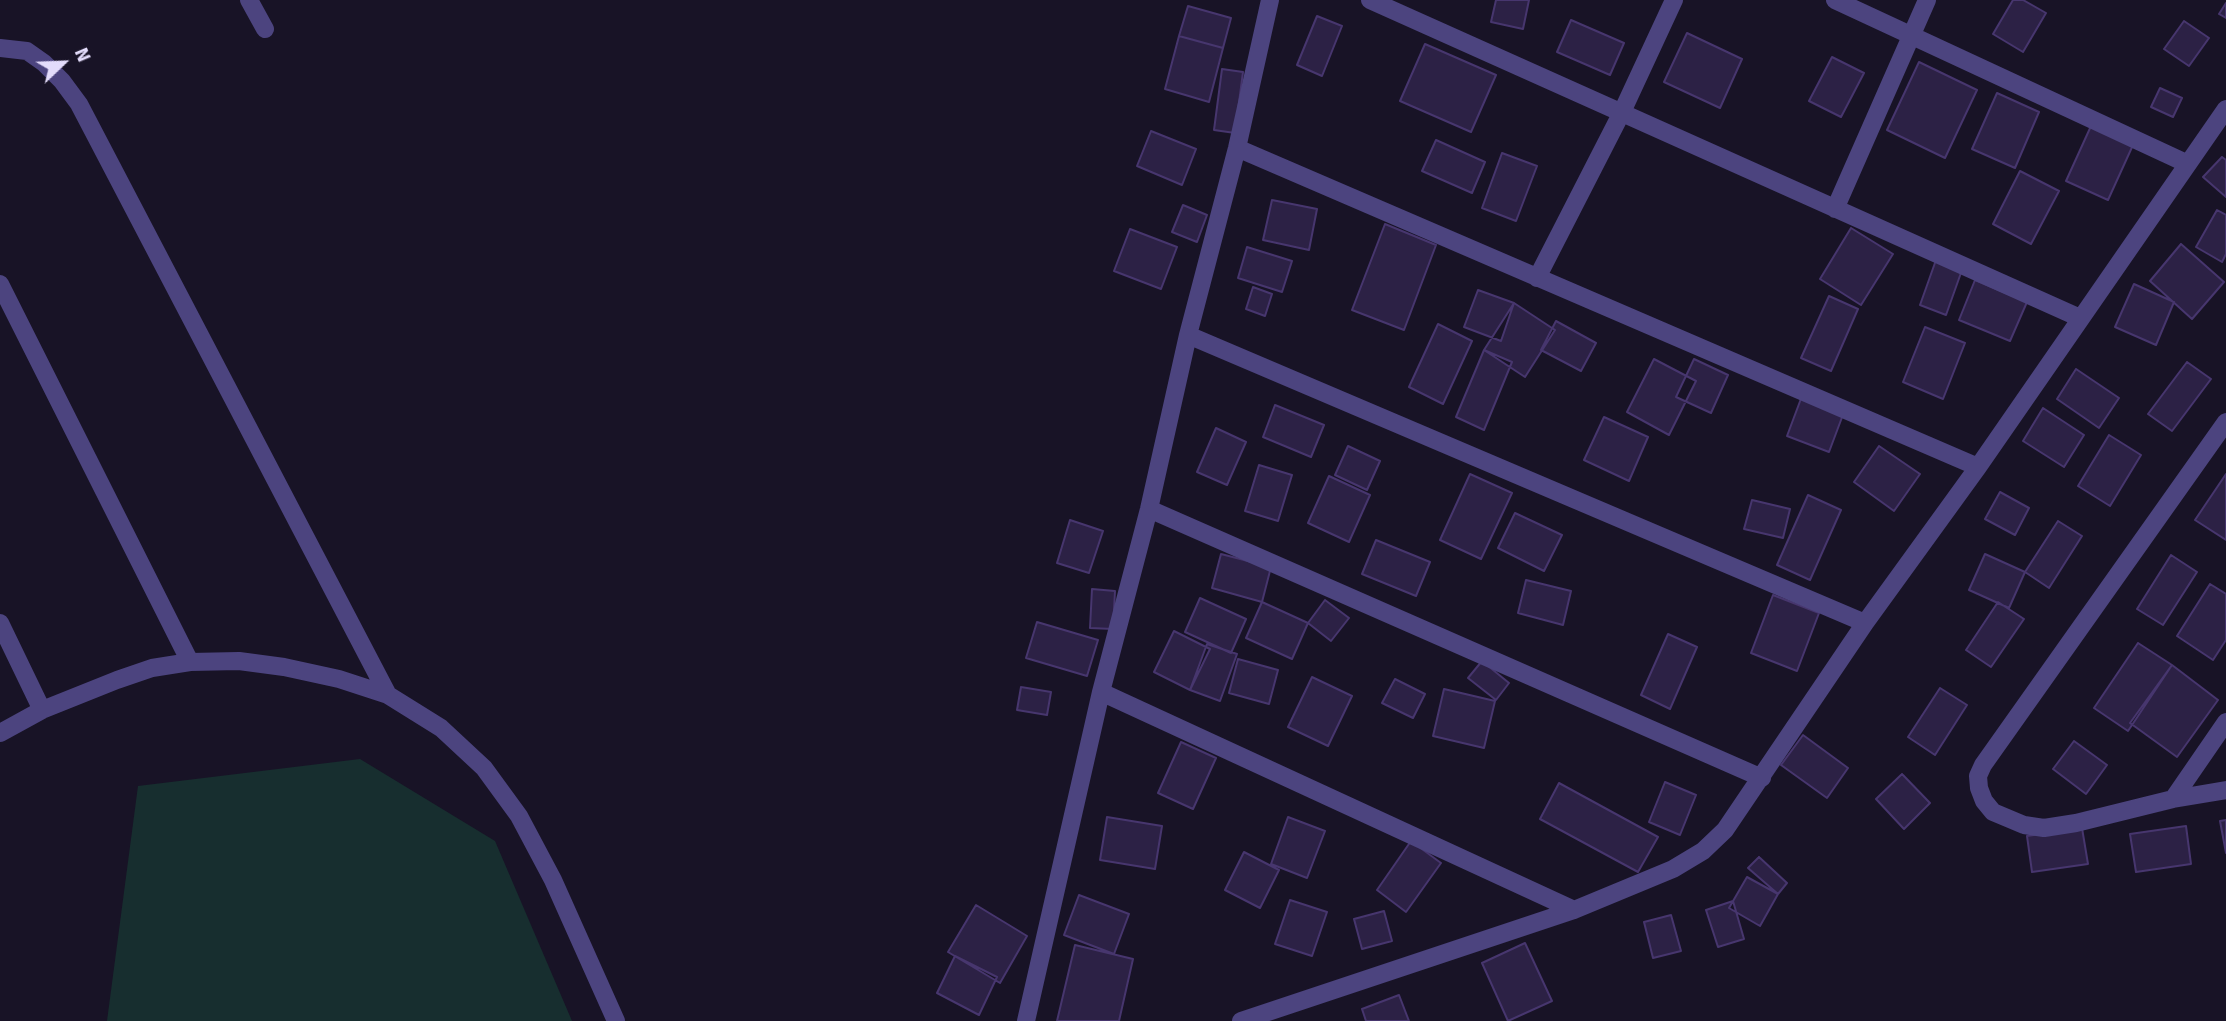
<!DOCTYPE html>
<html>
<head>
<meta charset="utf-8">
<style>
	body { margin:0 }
	#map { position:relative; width:2226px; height:1021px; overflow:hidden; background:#181326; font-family:Signika,sans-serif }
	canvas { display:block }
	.north { position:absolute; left:28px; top:28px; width:70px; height:70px; -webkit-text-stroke:5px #181326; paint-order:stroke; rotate:67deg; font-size:19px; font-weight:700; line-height:28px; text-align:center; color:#e3dcfb }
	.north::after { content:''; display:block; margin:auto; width:24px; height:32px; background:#e3dcfb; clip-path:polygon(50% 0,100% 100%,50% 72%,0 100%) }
</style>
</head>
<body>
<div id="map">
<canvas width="2226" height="1021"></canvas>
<div class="north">N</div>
</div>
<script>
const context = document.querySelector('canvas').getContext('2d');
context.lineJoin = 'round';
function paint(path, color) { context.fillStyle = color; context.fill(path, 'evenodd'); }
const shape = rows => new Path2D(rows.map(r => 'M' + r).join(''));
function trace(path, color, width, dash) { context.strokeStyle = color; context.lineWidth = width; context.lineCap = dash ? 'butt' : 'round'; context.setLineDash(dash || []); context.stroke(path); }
const green = shape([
	[360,759,495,841,572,1021,107,1021,138,786]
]);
const building = shape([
	[1496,0,1529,0,1523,29,1491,22,1496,0],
	[2013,0,2023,0,2046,13,2023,52,1993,34,2013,0],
	[2226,3,2226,18,2219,14,2226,3],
	[1188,6,1231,18,1223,48,1179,36,1188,6],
	[1317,16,1342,26,1322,76,1297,65,1317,16],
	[1571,20,1624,43,1610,75,1557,52,1571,20],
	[2184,21,2209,38,2189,66,2164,49,2184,21],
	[1687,33,1742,59,1720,108,1664,82,1687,33],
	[1179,36,1223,48,1209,102,1165,89,1179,36],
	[1425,44,1496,75,1471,132,1400,101,1425,44],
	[1832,57,1864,73,1841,117,1809,101,1832,57],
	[1919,62,1977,90,1945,158,1887,130,1919,62],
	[1222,69,1243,72,1235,133,1214,130,1222,69],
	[2160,88,2182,98,2173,117,2151,107,2160,88],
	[1997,93,2039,112,2015,168,1972,149,1997,93],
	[2091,126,2133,145,2108,200,2066,181,2091,126],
	[1151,131,1196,149,1182,185,1137,166,1151,131],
	[1436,140,1485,162,1472,193,1422,171,1436,140],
	[1502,153,1537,166,1516,221,1482,208,1502,153],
	[2222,157,2226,160,2226,197,2203,177,2222,157],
	[2020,171,2059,191,2031,244,1993,224,2020,171],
	[1272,200,1317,209,1309,250,1263,240,1272,200],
	[1183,205,1207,215,1197,242,1172,232,1183,205],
	[2217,210,2226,215,2226,254,2222,262,2196,247,2217,210],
	[1385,224,1436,245,1404,330,1352,310,1385,224],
	[1851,228,1893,254,1861,305,1820,279,1851,228],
	[1130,229,1177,247,1161,289,1114,271,1130,229],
	[2181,244,2224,282,2192,319,2150,281,2181,244],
	[1247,247,1292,261,1282,292,1238,278,1247,247],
	[1936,260,1962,270,1946,315,1920,305,1936,260],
	[1975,280,2027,302,2010,341,1959,320,1975,280],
	[2134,284,2174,302,2156,345,2115,327,2134,284],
	[1253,287,1272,294,1265,316,1246,309,1253,287],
	[1478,290,1514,303,1501,341,1464,327,1478,290],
	[1829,296,1858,309,1831,371,1801,358,1829,296],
	[1514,303,1555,330,1525,377,1484,350,1514,303],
	[1556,321,1596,343,1581,371,1541,350,1556,321],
	[1438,324,1472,341,1443,404,1409,387,1438,324],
	[1925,327,1965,343,1943,399,1903,382,1925,327],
	[1484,350,1512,362,1484,430,1456,417,1484,350],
	[1654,359,1696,381,1669,435,1627,412,1654,359],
	[1694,359,1728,375,1711,413,1676,397,1694,359],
	[2187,362,2211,379,2172,431,2148,414,2187,362],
	[2076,369,2119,398,2099,428,2057,399,2076,369],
	[1802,396,1844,412,1829,452,1787,436,1802,396],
	[1275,405,1324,425,1311,457,1263,437,1275,405],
	[2043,408,2084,435,2064,467,2023,441,2043,408],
	[1604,417,1648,437,1629,481,1584,460,1604,417],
	[1216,428,1246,442,1227,485,1197,472,1216,428],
	[2109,435,2141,455,2110,506,2078,486,2109,435],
	[1348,446,1380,461,1367,490,1335,475,1348,446],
	[1879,446,1920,474,1894,511,1854,482,1879,446],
	[1259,465,1292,475,1278,521,1245,511,1259,465],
	[1470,474,1512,493,1481,559,1440,540,1470,474],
	[2226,474,2226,540,2195,520,2226,474],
	[1329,476,1370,495,1349,542,1308,523,1329,476],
	[2000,492,2029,508,2015,535,1985,519,2000,492],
	[1808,495,1841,510,1810,580,1777,565,1808,495],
	[1752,500,1790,509,1783,538,1744,529,1752,500],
	[1515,513,1562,535,1544,571,1498,548,1515,513],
	[1070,520,1103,531,1089,573,1057,563,1070,520],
	[2058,521,2082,536,2049,588,2025,572,2058,521],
	[1376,540,1430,562,1416,596,1362,574,1376,540],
	[1221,554,1271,567,1262,602,1212,588,1221,554],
	[1985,554,2025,572,2009,608,1969,590,1985,554],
	[2171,555,2197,572,2163,625,2137,609,2171,555],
	[1526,580,1571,591,1563,625,1518,613,1526,580],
	[2210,584,2226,594,2226,640,2213,660,2177,636,2210,584],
	[1092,589,1115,591,1113,629,1090,628,1092,589],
	[1773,595,1819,613,1797,671,1751,653,1773,595],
	[1200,598,1246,619,1231,653,1185,632,1200,598],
	[1325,600,1349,618,1331,641,1308,623,1325,600],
	[1262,602,1308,623,1292,659,1246,638,1262,602],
	[1998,602,2024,619,1991,667,1966,650,1998,602],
	[1037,622,1098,640,1087,676,1026,658,1037,622],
	[1174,631,1210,649,1190,690,1154,672,1174,631],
	[1668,634,1697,647,1670,709,1641,695,1668,634],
	[2138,643,2172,665,2128,731,2094,708,2138,643],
	[1207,644,1237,654,1220,701,1190,690,1207,644],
	[1238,659,1278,670,1269,704,1229,693,1238,659],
	[1482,661,1509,683,1496,700,1468,678,1482,661],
	[2172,665,2218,700,2177,757,2130,723,2172,665],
	[1312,677,1352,696,1328,746,1288,727,1312,677],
	[1395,679,1425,694,1413,718,1382,703,1395,679],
	[1021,687,1051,692,1047,715,1017,710,1021,687],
	[1940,688,1967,705,1935,755,1908,737,1940,688],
	[1444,689,1495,701,1484,748,1433,736,1444,689],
	[1803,735,1848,768,1827,798,1781,765,1803,735],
	[2074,741,2107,765,2086,794,2053,769,2074,741],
	[1181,742,1216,758,1193,809,1158,793,1181,742],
	[1902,774,1930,803,1904,829,1876,799,1902,774],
	[1665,782,1696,795,1680,835,1649,822,1665,782],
	[1559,783,1658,837,1638,872,1540,819,1559,783],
	[1107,817,1162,826,1155,869,1100,860,1107,817],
	[1288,817,1325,831,1307,878,1271,864,1288,817],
	[2226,820,2226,853,2220,821,2226,820],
	[2186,826,2191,864,2136,872,2130,834,2186,826],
	[2082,828,2088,864,2032,872,2027,836,2082,828],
	[1411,841,1441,863,1406,912,1377,890,1411,841],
	[1244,852,1279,870,1260,908,1225,890,1244,852],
	[1759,857,1787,883,1778,894,1748,868,1759,857],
	[1747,877,1778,894,1760,926,1729,908,1747,877],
	[1079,895,1129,914,1114,954,1064,935,1079,895],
	[1290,900,1327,912,1312,956,1275,944,1290,900],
	[1733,901,1744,939,1718,947,1706,910,1733,901],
	[976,905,1027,936,1000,983,948,952,976,905],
	[1384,911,1392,941,1362,949,1354,919,1384,911],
	[1671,915,1681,951,1653,958,1644,922,1671,915],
	[1525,943,1552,1001,1508,1021,1482,963,1525,943],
	[1075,945,1133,959,1119,1021,1057,1021,1075,945],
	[955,956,997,977,979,1015,937,993,955,956],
	[1399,995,1409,1021,1366,1021,1362,1009,1399,995]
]);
const minor = shape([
	[249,0,265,29],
	[1370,0,2080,318],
	[1835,0,2188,164],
	[0,48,27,51,44,63,62,81,79,104,388,695],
	[1237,148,1978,467],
	[1835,209,1927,0],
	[1537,278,1622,112,1674,0],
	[0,284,190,662,239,661,284,667,339,679,388,695,441,728,484,768,519,816,553,880,616,1021],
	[1188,335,1865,623],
	[2226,422,1983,765,1978,776,1979,788,1984,801,1993,812,2024,825,2044,828,2076,823,2173,799,2226,790],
	[1149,509,1762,778],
	[0,623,42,710],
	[1101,692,1574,910],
	[0,733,42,710,117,680,152,668,190,662],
	[2173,799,2226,722],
	[1026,1021,1101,692,1149,509,1188,335,1237,148,1270,0],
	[1241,1021,1574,910,1673,869,1703,851,1725,830,1865,623,1978,467,2226,109]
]);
paint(green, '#172e2f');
paint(building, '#2c2145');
trace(building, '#47366e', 2);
trace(minor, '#4c447f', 18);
</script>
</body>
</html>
